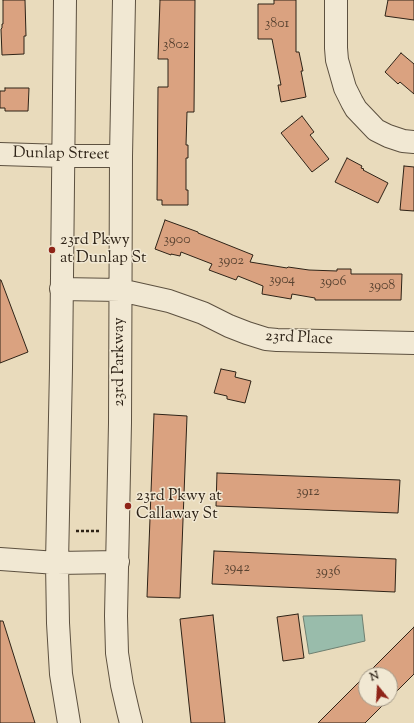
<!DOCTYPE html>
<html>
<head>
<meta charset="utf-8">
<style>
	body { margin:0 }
	#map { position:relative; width:414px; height:723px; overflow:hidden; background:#e9dbbc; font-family:"Sorts Mill Goudy",serif }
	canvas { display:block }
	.north { position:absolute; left:358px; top:667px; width:40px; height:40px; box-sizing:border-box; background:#f1e8d3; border:1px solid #a39988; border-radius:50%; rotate:342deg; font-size:11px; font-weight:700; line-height:16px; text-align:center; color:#2e2317 }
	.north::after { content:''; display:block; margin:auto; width:14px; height:18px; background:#8f2418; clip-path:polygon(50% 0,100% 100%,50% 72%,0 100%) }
</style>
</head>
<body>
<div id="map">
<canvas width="414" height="723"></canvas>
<div class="north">N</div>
</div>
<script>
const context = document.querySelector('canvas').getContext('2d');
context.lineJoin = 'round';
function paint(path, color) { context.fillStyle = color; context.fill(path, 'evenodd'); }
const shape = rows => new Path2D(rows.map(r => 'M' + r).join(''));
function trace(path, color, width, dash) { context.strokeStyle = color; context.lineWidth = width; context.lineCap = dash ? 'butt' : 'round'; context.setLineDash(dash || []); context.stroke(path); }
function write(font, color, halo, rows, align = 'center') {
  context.font = font + ' "Sorts Mill Goudy",serif'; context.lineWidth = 3; context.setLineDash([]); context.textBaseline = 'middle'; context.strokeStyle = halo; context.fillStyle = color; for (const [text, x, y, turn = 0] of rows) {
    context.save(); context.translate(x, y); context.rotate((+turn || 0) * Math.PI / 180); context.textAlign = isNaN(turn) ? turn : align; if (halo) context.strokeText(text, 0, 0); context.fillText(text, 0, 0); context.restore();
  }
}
const water = shape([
	[362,615,365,641,309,654,303,616,362,615]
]);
const building = shape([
	[3,0,25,0,26,36,24,36,24,54,2,55,1,29,2,28,2,24,3,24,3,0],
	[160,0,195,0,194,112,187,112,186,145,188,145,188,158,186,158,186,190,188,190,188,205,162,205,162,200,157,200,158,87,168,87,168,59,158,59,160,0],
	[274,0,296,0,296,52,299,52,303,71,301,71,306,97,281,102,278,85,281,85,272,39,258,39,258,4,274,4,274,0],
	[388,0,414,0,414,20,385,16,388,0],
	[401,53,414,64,414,94,400,82,398,84,385,72,401,53],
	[5,88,29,88,28,111,5,111,5,108,0,108,0,91,5,91,5,88],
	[302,116,314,132,310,135,329,159,312,172,281,133,302,116],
	[347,158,362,166,361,168,364,169,363,170,388,183,378,203,335,182,347,158],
	[404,166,414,167,414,211,400,210,404,166],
	[165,220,198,232,198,233,253,255,250,262,287,268,288,267,309,270,337,271,337,269,351,269,351,274,402,274,401,300,315,300,315,298,292,294,291,299,262,294,263,286,238,276,236,280,209,270,212,264,181,252,180,256,171,254,171,255,155,249,165,220],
	[0,280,1,280,28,352,0,363,0,280],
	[221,369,236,372,235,377,251,381,245,403,227,399,227,396,214,393,221,369],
	[154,414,187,416,180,598,147,597,154,414],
	[217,473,400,480,398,513,216,506,217,473],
	[214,551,396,559,395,592,212,584,214,551],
	[298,614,304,658,283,661,277,617,298,614],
	[213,615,225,723,191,723,180,619,213,615],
	[0,621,3,621,35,723,0,723,0,621],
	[414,627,414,674,390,698,390,675,366,675,366,699,389,699,365,723,318,723,414,627]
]);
const path = shape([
	[76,531,99,531]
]);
const minor = shape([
	[65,0,61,368,57,563,58,623,61,674,69,723],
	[124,0,121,156,120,423,116,616,117,653,122,685,128,711,131,723],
	[336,0,336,48,337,60,345,88,352,102,356,109,376,130,388,136,403,141,414,142],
	[0,154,63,156,121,156],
	[61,289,120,290,169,301,203,313,229,326,247,333,266,339,277,340,414,343],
	[0,559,57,563,118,562]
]);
const markers = [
	[52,250,4,"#8f2418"],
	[128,506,4,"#8f2418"]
];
const numberNames = [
	["3801",277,25],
	["3802",176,46],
	["3900",177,241],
	["3902",231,262],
	["3904",282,281],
	["3906",333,283],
	["3908",382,287],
	["3912",308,493],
	["3942",237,569],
	["3936",328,573]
];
const streetNames = [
	["Dunlap Street",61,155,1],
	["23rd Place",299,339,3],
	["23rd Parkway",120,362,-90]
];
const poiNames = [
	["23rd Pkwy",60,241],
	["at Dunlap St",60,259],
	["23rd Pkwy at",136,497],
	["Callaway St",136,515]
];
paint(water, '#99bcab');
trace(water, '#6e7f70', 1);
paint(building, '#daa280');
trace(building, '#2e2317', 1);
trace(minor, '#5d5140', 24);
trace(path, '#2e2317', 2.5, [3, 2]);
trace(minor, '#f1e8d3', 22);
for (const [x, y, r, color] of markers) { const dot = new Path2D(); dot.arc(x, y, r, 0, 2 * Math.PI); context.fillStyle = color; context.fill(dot); trace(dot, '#f1e8d3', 1.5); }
write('14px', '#594331', null, numberNames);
write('16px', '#2e2317', '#f1e8d3', streetNames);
write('16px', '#2e2317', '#f1e8d3', poiNames, 'left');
</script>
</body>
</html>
